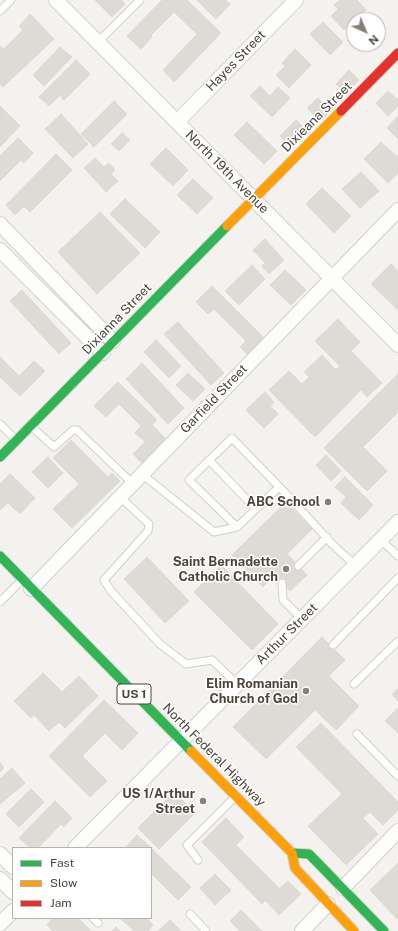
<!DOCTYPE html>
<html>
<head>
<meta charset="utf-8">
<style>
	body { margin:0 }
	#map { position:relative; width:398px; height:931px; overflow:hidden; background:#f4f2ee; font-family:"Public Sans",sans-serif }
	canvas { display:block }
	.legend { position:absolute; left:12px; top:847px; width:140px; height:72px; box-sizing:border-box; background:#fff; border:1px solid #b7b4b0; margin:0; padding:5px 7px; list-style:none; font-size:12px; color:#4b4439 }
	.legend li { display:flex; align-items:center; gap:8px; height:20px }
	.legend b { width:20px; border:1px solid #b7b4b0 }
	.north { position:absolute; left:346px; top:12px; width:40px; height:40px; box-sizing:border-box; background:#fff; border:1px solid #b7b4b0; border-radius:50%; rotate:136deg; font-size:11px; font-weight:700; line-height:16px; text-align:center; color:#4b4439 }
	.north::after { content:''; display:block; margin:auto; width:14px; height:18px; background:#868178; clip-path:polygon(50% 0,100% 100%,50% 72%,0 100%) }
</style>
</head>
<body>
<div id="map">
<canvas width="398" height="931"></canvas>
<ul class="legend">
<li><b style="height:5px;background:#30b455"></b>Fast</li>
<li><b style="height:5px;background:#ff9f0a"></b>Slow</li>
<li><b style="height:5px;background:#e5322d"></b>Jam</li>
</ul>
<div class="north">N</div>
</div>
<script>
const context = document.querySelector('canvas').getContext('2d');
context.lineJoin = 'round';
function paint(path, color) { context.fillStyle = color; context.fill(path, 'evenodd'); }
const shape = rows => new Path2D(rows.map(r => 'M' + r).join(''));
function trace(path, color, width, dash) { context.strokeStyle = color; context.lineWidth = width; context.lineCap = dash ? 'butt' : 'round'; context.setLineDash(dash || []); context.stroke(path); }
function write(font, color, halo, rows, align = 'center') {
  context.font = font + ' "Public Sans",sans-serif'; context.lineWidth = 3; context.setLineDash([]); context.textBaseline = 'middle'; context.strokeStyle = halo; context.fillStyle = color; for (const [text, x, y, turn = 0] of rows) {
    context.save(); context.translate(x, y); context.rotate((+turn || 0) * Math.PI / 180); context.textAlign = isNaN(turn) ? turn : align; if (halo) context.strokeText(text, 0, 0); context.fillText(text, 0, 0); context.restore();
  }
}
const building = shape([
	[95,0,121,0,125,4,112,17,95,0],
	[162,0,187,0,221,33,174,82,163,70,197,34,174,12,151,35,152,37,141,49,127,36,162,0],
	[197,0,225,0,230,4,216,19,197,0],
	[340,0,357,0,366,10,344,30,331,16,338,9,334,5,340,0],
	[30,14,54,39,3,87,0,84,0,46,4,49,23,30,19,26,30,14],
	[323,22,343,42,330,55,310,34,323,22],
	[60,47,72,57,44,86,33,75,60,47],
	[295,49,311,65,289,88,276,75,285,66,282,63,295,49],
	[76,60,90,74,64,100,60,95,49,106,39,97,76,60],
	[349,70,359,80,346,93,336,84,349,70],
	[260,86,270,96,278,87,290,98,272,117,250,96,260,86],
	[388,91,398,100,398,106,388,116,376,103,388,91],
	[318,98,331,111,320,121,307,108,318,98],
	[114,101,127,114,94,147,81,134,114,101],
	[0,106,20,126,0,147,0,106],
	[61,114,88,144,73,158,45,129,61,114],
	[398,116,398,139,387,128,398,116],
	[296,120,308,132,292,148,280,136,296,120],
	[247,122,277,151,264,164,234,135,247,122],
	[122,133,130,140,119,151,111,144,122,133],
	[18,138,33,153,24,163,21,160,0,181,0,156,18,138],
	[381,142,397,157,398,155,398,173,388,183,364,159,381,142],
	[166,148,188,170,173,186,150,164,166,148],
	[56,154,72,170,30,212,24,206,15,215,6,205,56,154],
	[95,158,104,167,109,163,115,170,111,174,118,181,106,192,84,168,95,158],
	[361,172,379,191,360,208,342,189,361,172],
	[193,179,213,198,197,214,177,195,193,179],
	[322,188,351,216,334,233,306,204,322,188],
	[125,199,160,232,145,248,110,214,125,199],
	[100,212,140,253,97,294,58,252,100,212],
	[265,239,284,260,269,274,262,266,265,263,253,250,265,239],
	[391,264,398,271,398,310,371,284,391,264],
	[252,265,265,279,239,305,225,291,252,265],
	[285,270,306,290,291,305,270,285,285,270],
	[212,286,266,340,250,357,240,347,246,341,214,309,208,314,196,302,212,286],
	[22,290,71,343,59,354,10,301,22,290],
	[338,319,360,342,351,351,382,383,367,397,361,390,315,437,269,390,289,371,302,384,309,377,304,372,322,355,336,370,340,366,315,341,338,319],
	[178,322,224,373,211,385,164,334,178,322],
	[156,340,181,366,169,378,144,352,156,340],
	[0,357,19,376,34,361,45,371,20,396,0,377,0,357],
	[142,363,184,408,168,424,126,379,142,363],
	[188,373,205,389,193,401,176,385,188,373],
	[398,374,398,412,363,447,387,471,367,491,324,448,398,374],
	[118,382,157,420,152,425,167,440,143,464,133,454,145,442,135,433,141,426,119,404,106,417,94,406,118,382],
	[265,392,274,402,270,406,278,414,264,428,246,410,265,392],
	[71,440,108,477,112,473,120,481,72,528,53,509,79,484,53,458,71,440],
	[326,455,341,471,331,481,316,465,326,455],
	[48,457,63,473,48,488,32,472,48,457],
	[10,474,35,498,20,514,8,503,0,510,0,484,10,474],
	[345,477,373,505,359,520,341,503,346,497,335,487,345,477],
	[286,502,312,529,287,554,307,575,290,591,274,575,263,587,232,555,286,502],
	[147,557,189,601,165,623,124,579,147,557],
	[221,565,278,624,252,650,194,592,221,565],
	[322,637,345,660,329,676,359,706,336,730,315,710,266,759,233,727,322,637],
	[43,673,62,692,79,676,98,696,65,728,59,722,49,731,34,715,31,718,14,701,43,673],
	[398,689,398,701,392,694,398,689],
	[104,700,138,733,122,750,105,733,82,756,107,781,90,797,49,756,104,700],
	[398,708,398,733,385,721,398,708],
	[321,723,398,802,398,810,383,825,370,812,363,818,378,834,346,865,308,826,342,794,296,747,321,723],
	[0,763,4,768,0,772,0,763],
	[12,768,25,783,0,804,0,779,12,768],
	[31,789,44,802,19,827,6,814,31,789],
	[174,792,195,813,159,849,138,828,174,792],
	[55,801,72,818,64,827,61,824,38,848,30,848,19,838,55,801],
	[226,818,244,837,236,845,279,888,262,904,202,842,226,818],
	[137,835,151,848,125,848,137,835],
	[151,848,191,887,178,900,151,873,151,848],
	[398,863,398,918,397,919,370,890,398,863],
	[215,874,231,890,215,905,200,888,215,874],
	[288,881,301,894,279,915,266,901,288,881],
	[241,910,262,931,240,931,230,921,241,910],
	[53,918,78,918,91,931,53,931,47,925,53,918],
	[120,918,146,918,153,925,148,931,134,931,120,918],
	[170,920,181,931,158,931,170,920],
	[116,927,120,931,112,931,116,927]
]);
const lane = shape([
	[0,11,11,0],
	[98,42,140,0],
	[0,424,16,440],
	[32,427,54,447,73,430,77,430,133,484],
	[209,460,256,509],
	[142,474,214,532,237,527],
	[279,487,237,527,189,480,232,438,291,499,332,544,355,565],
	[120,497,149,524,148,531,104,580,111,591,160,644,186,664,212,660,237,684],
	[381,540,398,556],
	[298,566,327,537],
	[282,583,283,600,302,619],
	[0,602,21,581],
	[333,645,398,578],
	[354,684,398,641],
	[357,734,398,776],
	[198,860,187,845,235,797],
	[190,914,206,931],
	[93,918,98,923]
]);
const street = shape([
	[56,0,398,345],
	[177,122,296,0],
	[0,224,113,341],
	[0,250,103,353],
	[31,589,398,210],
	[75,848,398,522],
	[0,854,13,867],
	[0,879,13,892],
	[343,888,398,831],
	[0,924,13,911],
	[302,931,328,904]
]);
const fast = shape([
	[0,457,227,226],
	[0,556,191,751],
	[292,853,309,854,384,931]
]);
const slow = shape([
	[227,226,341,111],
	[191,751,292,853],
	[292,853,295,868,354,931]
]);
const jam = shape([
	[341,111,398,53]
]);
const markers = [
	[328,502,4,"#868178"],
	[286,569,4,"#868178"],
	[306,691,4,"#868178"],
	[203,801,4,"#868178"]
];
const shields = [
	[134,694,34]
];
const shieldNames = [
	["US 1",134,694]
];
const streetNames = [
	["Hayes Street",236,61,-46],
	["Dixieana Street",317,117,-45],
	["North 19th Avenue",227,172,45],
	["Dixianna Street",117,319,-46],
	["Garfield Street",214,399,-46],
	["Arthur Street",287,634,-45],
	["North Federal Highway",214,755,45]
];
const poiNames = [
	["ABC School",320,502],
	["Saint Bernadette",278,562],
	["Catholic Church",278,577],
	["Elim Romanian",298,684],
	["Church of God",298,699],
	["US 1/Arthur",195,794],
	["Street",195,809]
];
paint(building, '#dedbd6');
trace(building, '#dcd9d4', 1);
trace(lane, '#d2d0cb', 9);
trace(street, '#d2d0cb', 16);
trace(fast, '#d3cfc5', 11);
trace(slow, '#d3cfc5', 11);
trace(jam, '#d3cfc5', 11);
trace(lane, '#fdfdfc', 7);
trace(street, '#fdfdfc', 14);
trace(fast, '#30b455', 9);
trace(slow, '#ff9f0a', 9);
trace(jam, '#e5322d', 9);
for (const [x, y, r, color] of markers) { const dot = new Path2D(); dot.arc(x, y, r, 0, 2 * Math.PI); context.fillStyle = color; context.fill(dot); trace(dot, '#fff', 1.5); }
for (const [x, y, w] of shields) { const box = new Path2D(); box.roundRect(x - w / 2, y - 10, w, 20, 3); context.fillStyle = '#fff'; context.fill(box); trace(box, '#4b4439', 1); }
write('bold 12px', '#4b4439', null, shieldNames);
write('13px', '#4b4439', '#fff', streetNames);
write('bold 13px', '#4b4439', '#fff', poiNames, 'right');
</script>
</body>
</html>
